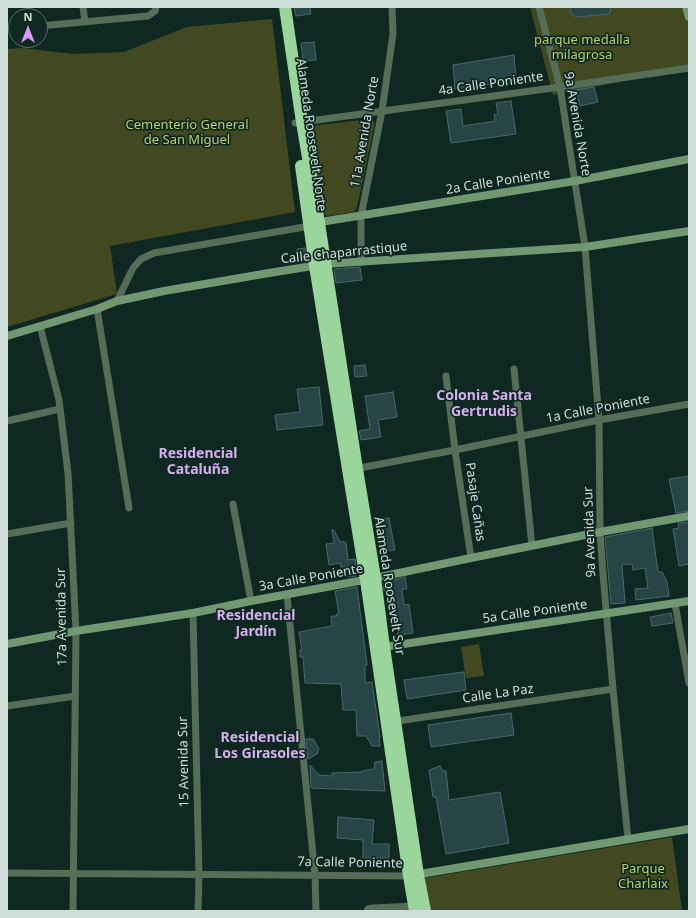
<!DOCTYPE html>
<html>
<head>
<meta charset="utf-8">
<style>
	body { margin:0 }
	#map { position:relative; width:696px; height:918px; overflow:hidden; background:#0f2922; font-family:"Noto Sans",sans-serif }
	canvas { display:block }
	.frame { position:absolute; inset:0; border:8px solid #cfded8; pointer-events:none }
	.north { position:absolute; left:8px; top:8px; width:40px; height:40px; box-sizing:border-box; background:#0f2922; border:1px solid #5c716b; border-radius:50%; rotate:0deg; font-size:11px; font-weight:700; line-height:16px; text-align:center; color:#cfded8 }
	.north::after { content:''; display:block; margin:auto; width:14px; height:18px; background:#d69bfa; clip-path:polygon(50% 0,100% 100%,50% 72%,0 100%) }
</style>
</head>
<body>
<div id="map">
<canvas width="696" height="918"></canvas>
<div class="frame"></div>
<div class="north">N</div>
</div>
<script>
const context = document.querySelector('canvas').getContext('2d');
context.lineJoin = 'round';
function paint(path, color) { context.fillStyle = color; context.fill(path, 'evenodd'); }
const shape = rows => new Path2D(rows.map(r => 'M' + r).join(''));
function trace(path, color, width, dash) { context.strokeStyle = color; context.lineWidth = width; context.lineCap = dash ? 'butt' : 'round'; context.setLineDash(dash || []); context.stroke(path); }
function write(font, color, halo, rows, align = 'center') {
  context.font = font + ' "Noto Sans",sans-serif'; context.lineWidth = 3.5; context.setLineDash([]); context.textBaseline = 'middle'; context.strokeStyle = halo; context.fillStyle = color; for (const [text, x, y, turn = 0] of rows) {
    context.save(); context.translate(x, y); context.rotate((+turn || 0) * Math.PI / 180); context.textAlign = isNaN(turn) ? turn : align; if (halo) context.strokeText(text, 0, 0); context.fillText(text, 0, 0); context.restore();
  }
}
const green = shape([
	[530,7,689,7,689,68,553,95],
	[272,19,295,212,110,246,117,294,7,327,7,49,23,48,72,54,124,52,187,27],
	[370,119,375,122,357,207,354,212,327,216,320,211,308,130,311,126],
	[479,644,484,676,466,678,461,647],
	[672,837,682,911,425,911,419,879]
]);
const building = shape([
	[294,7,310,7,311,14,296,16,294,7],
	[570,7,611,7,609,14,576,17,571,13,570,7],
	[314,42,316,60,303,61,301,43,314,42],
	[514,55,516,80,455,89,453,65,514,55],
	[594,87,598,102,580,106,576,90,594,87],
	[511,101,516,134,451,143,446,111,461,109,463,126,495,121,494,115,498,114,496,103,511,101],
	[305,248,307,260,299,261,297,249,305,248],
	[360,267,362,280,336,283,334,269,360,267],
	[365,365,367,376,355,377,354,366,365,365],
	[319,387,323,425,277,430,275,415,300,412,297,389,319,387],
	[393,392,397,417,378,420,381,437,361,440,359,431,370,429,365,396,393,392],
	[689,476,689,511,676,513,669,479,689,476],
	[389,518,395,550,382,552,376,520,389,518],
	[689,522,689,564,679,566,673,529,679,528,678,523,689,522],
	[652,528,658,572,662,572,667,582,669,596,636,600,635,589,648,588,645,568,633,570,632,564,622,565,625,603,611,604,605,537,652,528],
	[332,530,334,530,340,542,346,542,348,560,355,559,357,574,356,574,356,576,348,577,347,567,341,567,340,563,329,565,326,544,334,543,332,530],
	[405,577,407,589,402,589,404,605,409,604,413,633,398,635,394,607,389,608,386,591,384,591,383,583,384,582,405,577],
	[357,587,367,665,365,665,365,683,372,682,380,737,379,737,380,746,372,746,366,736,357,736,356,710,343,710,341,684,305,683,303,657,300,657,300,650,302,650,299,632,332,626,331,616,337,616,336,614,339,614,335,591,357,587],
	[671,613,673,623,652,626,650,617,671,613],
	[464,672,466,690,407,699,404,680,464,672],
	[511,713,514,735,431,747,428,725,511,713],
	[306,739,313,739,319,749,317,754,308,759,306,739],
	[382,761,385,791,311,788,310,765,319,775,332,776,332,773,362,772,362,771,374,769,375,762,382,761],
	[440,766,442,770,446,771,449,800,500,792,509,843,446,854,436,797,433,797,429,770,440,766],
	[338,817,374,820,372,844,389,844,389,858,363,858,363,840,337,838,338,817]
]);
const street = shape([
	[83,7,85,22],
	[539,7,560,87,585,247,599,420,600,532,603,574,613,689,628,839],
	[40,26,148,16,155,11,156,7],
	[295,123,560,87,689,68],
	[361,262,361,216,382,111,393,34,392,7],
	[117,301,133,268,141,259,154,253,310,226],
	[97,309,129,508],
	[40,326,59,400,68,473,76,631,73,911],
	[514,369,532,546],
	[446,376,455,450,471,558],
	[7,421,60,409],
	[354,469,455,450,599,420,689,404],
	[233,504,251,601],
	[7,534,71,523],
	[287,595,315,875,316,911],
	[675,604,689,683],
	[193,613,199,874,198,911],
	[7,706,75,696],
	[391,722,613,689],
	[7,873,409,876],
	[367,911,368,909,373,908,414,906]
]);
const secondary = shape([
	[686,7,689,17],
	[314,223,575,181,689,159],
	[7,336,97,309,117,301,164,291,269,273,325,264,585,247,689,231],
	[7,644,76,631,193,613,251,601,375,578,471,558,600,532,689,516],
	[384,647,689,601],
	[414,875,689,829]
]);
const highway = shape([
	[285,7,302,122,319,223,357,469,375,578,384,647,418,875,425,911],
	[301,166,315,266,366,580,409,876,415,911]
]);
const parkNames = [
	["parque medalla",582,40],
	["milagrosa",582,55],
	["Cementerio General",187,125],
	["de San Miguel",187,140],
	["Parque",643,869],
	["Charlaix",643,884]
];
const streetNames = [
	["4a Calle Poniente",491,84,-8],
	["9a Avenida Norte",577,124,80],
	["11a Avenida Norte",365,132,-80],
	["Alameda Roosevelt Norte",311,135,82],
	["2a Calle Poniente",498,182,-9],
	["Calle Chaparrastique",344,253,-6],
	["1a Calle Poniente",598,409,-11],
	["Pasaje Cañas",475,502,82],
	["9a Avenida Sur",590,532,-92],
	["3a Calle Poniente",311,578,-10],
	["Alameda Roosevelt Sur",389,586,81],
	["5a Calle Poniente",535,612,-8],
	["17a Avenida Sur",62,617,-91],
	["Calle La Paz",498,694,-8],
	["15 Avenida Sur",184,762,-91],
	["7a Calle Poniente",350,863,1]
];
const neighbourhoodNames = [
	["Colonia Santa",484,396],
	["Gertrudis",484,412],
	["Residencial",198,454],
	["Cataluña",198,470],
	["Residencial",256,616],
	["Jardín",256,632],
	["Residencial",260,738],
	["Los Girasoles",260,754]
];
paint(green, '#424921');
paint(building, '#274446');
trace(building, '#4a6869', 1);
trace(street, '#566d57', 7);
trace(secondary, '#729773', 8);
trace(highway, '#9ad69c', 12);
write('13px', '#bbcd66', '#0f2922', parkNames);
write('13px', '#cfded8', '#0f2922', streetNames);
write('bold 14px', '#d5adee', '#0f2922', neighbourhoodNames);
</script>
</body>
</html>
